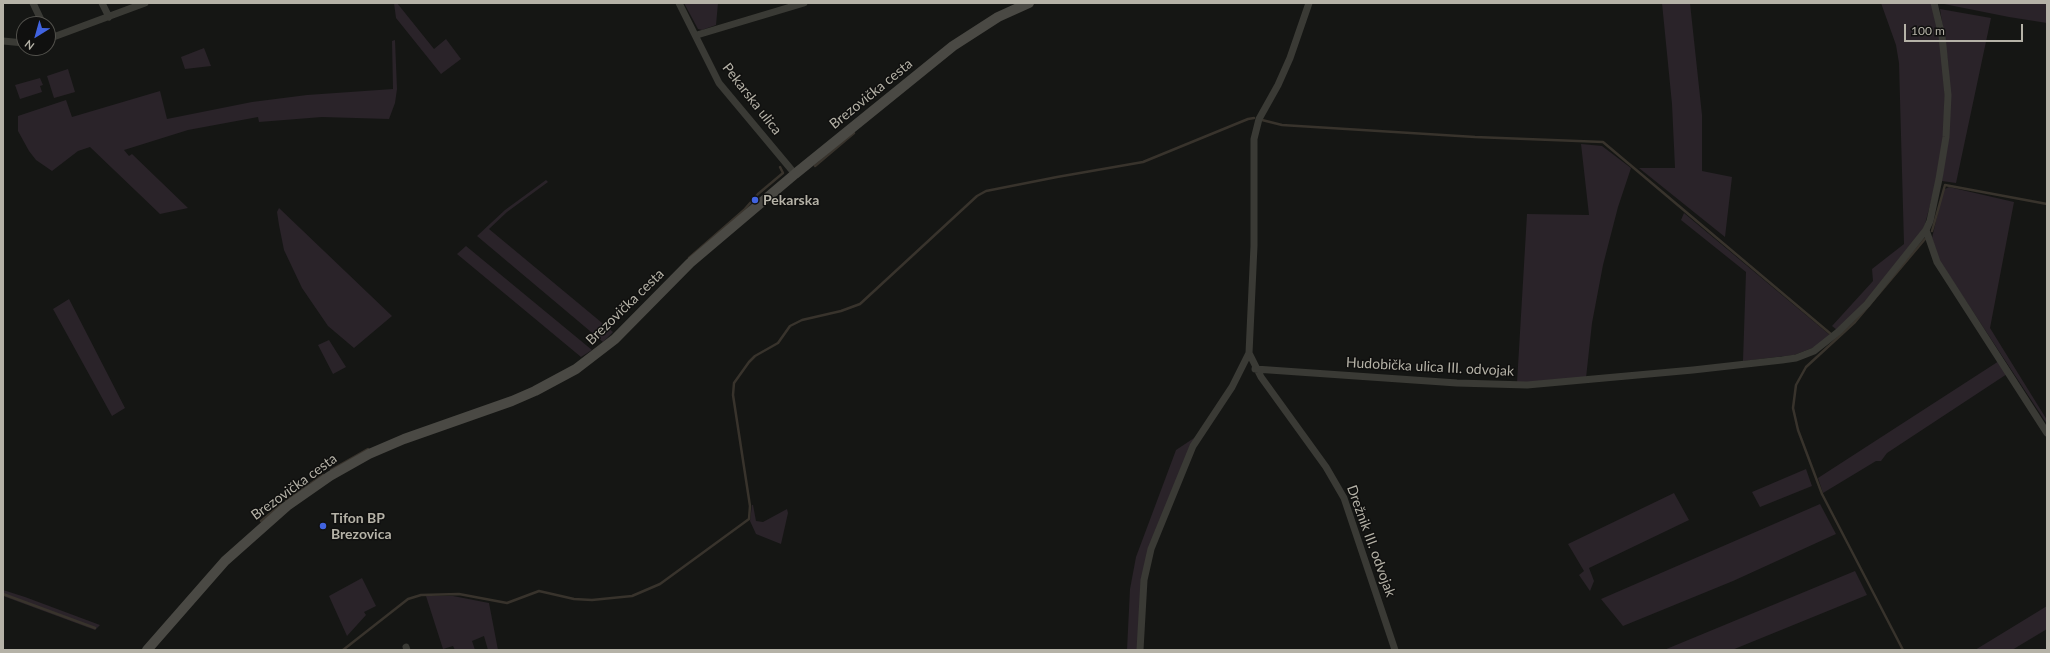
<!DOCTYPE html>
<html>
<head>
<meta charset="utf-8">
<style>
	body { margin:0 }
	#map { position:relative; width:2050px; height:653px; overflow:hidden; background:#151614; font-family:Lato,sans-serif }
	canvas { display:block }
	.frame { position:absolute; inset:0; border:4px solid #b5b2a7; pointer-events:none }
	.north { position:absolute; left:16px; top:16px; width:40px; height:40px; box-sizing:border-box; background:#10100f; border:1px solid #52514c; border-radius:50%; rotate:217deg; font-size:11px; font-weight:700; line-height:16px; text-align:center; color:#b5b2a7 }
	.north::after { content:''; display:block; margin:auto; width:14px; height:18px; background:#4163e0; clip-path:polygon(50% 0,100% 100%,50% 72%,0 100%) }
	.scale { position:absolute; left:1904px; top:24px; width:119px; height:18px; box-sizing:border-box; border:2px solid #b5b2a7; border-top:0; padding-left:5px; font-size:12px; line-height:14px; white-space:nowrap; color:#b5b2a7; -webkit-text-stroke:3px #10100f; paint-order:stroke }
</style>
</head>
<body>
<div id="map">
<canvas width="2050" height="653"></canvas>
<div class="frame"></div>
<div class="north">N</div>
<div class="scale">100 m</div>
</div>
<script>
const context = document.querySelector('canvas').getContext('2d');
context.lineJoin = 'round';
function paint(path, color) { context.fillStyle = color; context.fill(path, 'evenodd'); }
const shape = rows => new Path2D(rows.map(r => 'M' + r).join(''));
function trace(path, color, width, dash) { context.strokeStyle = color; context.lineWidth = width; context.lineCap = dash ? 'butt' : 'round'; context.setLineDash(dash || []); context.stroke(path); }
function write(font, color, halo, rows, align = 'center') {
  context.font = font + ' Lato,sans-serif'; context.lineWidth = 3; context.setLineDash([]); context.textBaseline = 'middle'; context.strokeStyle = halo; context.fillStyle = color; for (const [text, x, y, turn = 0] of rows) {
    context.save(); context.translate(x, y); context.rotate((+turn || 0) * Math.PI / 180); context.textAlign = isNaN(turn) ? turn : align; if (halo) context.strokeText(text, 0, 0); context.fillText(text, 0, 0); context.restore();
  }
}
const green = shape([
	[394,3,397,3,434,49,446,39,461,59,441,74,396,18],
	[684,3,718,3,716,25,702,30,698,29],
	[1662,3,1690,3,1702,115,1702,171,1732,177,1725,237,1639,168,1675,168,1672,104],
	[1881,3,1931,3,1940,37,1945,95,1944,137,1937,179,1924,228,1881,285,1837,330,1832,326,1873,281,1872,269,1904,244,1899,63,1896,45],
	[1939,3,2047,3,2047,23,2009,17],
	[1940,9,1991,18,1956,183,1942,181,1950,94,1948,62],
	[395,40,397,89,395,103,389,119,322,117,259,122,258,117,188,130,124,150,129,156,132,154,188,208,160,214,90,147,78,151,52,171,36,160,29,151,18,131,18,116,66,100,72,117,160,91,167,119,252,102,307,95,393,89,392,41],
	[204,48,211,66,185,69,181,57],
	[68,69,75,92,54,98,47,76],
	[40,78,43,85,40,86,42,92,20,99,15,85],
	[1581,144,1602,146,1631,168,1618,207,1603,265,1592,323,1586,378,1517,383,1527,214,1589,215],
	[546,180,548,182,507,212,489,229,613,332,603,342,477,236,505,210],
	[1949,187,2014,202,1990,328,2047,420,2047,424,1939,260,1932,238,1943,191,1945,189],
	[279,208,392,316,354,348,328,326,302,288,284,250,279,225,277,212],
	[1684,213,1770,285,1831,336,1815,347,1794,355,1743,361,1746,272,1681,220],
	[466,246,592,350,581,357,457,254],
	[69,299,125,408,112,416,53,309],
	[329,340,346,367,333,374,318,345],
	[1999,361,2007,374,1887,453,1881,461,1876,461,1823,493,1818,478],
	[1194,438,1149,550,1137,650,1127,650,1130,589,1136,557,1176,450],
	[1806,469,1812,486,1760,507,1752,492],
	[1674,493,1689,520,1589,568,1594,581,1590,591,1579,575,1584,571,1568,544],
	[1820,504,1836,534,1733,581,1623,626,1601,599],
	[752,505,753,505,756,521,763,522,787,509,788,513,781,544,756,534,750,521],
	[1855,571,1867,595,1732,650,1664,650],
	[362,578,376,606,364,612,366,615,347,636,329,596],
	[3,590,25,597,100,625,95,630,3,596],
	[426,596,453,596,489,603,498,650,488,650,484,636,472,641,475,650,455,650,453,646,443,649],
	[2047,606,2047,629,2012,650,1975,650]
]);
const stream = shape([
	[1262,120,1282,125,1475,137,1603,142,1832,335],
	[815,166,854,133],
	[1932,231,1945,185,2047,204],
	[689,258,744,210,758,194,783,173,780,167],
	[331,470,368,449],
	[286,501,323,475],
	[261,521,282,504],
	[3,594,95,628],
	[343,650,408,599,421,595,459,594,507,603,539,591,574,599,592,600,632,596,660,584,749,519,750,506,733,395,734,383,749,362,755,356,778,343,790,326,802,320,841,311,860,304,977,196,986,191,1057,177,1143,162,1248,119,1254,118],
	[1903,650,1822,494,1798,430,1793,408,1796,385,1806,367,1855,322,1925,239]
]);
const minor = shape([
	[33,3,43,24],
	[102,3,109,17],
	[679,3,719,83,795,174],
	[1309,3,1290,58,1278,85,1259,119,1254,139,1254,246,1249,353,1261,377,1326,467,1344,498,1395,650],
	[697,35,804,3],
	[48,39,145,3],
	[3,41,24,43],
	[1926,230,1937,262,2047,433],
	[1255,369,1457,383,1527,385,1693,370,1782,360,1796,358,1814,351,1838,332,1867,304,1926,230,1930,221,1939,179,1946,137,1948,95,1942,36,1934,3],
	[406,647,407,650],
	[1140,650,1144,580,1151,549,1193,446,1232,387,1249,353]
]);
const secondary = shape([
	[147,650,225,561,287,506,330,476,369,454,404,439,512,401,535,391,576,369,615,339,690,263,795,174,953,46,998,17,1029,3]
]);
const markers = [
	[755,200,4,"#4163e0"],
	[323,526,4,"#4163e0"]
];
const streetNames = [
	["Brezovička cesta",871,94,-39],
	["Pekarska ulica",752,99,52],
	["Brezovička cesta",625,307,-44],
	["Hudobička ulica III. odvojak",1430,367,3],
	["Brezovička cesta",294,487,-36],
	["Drežnik III. odvojak",1371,541,70]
];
const poiNames = [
	["Pekarska",763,200],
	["Tifon BP",331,518],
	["Brezovica",331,534]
];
paint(green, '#2a2329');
trace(stream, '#38332c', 2.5);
trace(minor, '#3a3a35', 7);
trace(secondary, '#4a4944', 10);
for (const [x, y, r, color] of markers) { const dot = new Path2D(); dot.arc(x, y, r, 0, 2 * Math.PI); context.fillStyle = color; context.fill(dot); trace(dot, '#10100f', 1.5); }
write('14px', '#b5b2a7', '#10100f', streetNames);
write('bold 14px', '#b5b2a7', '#10100f', poiNames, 'left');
</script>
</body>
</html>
